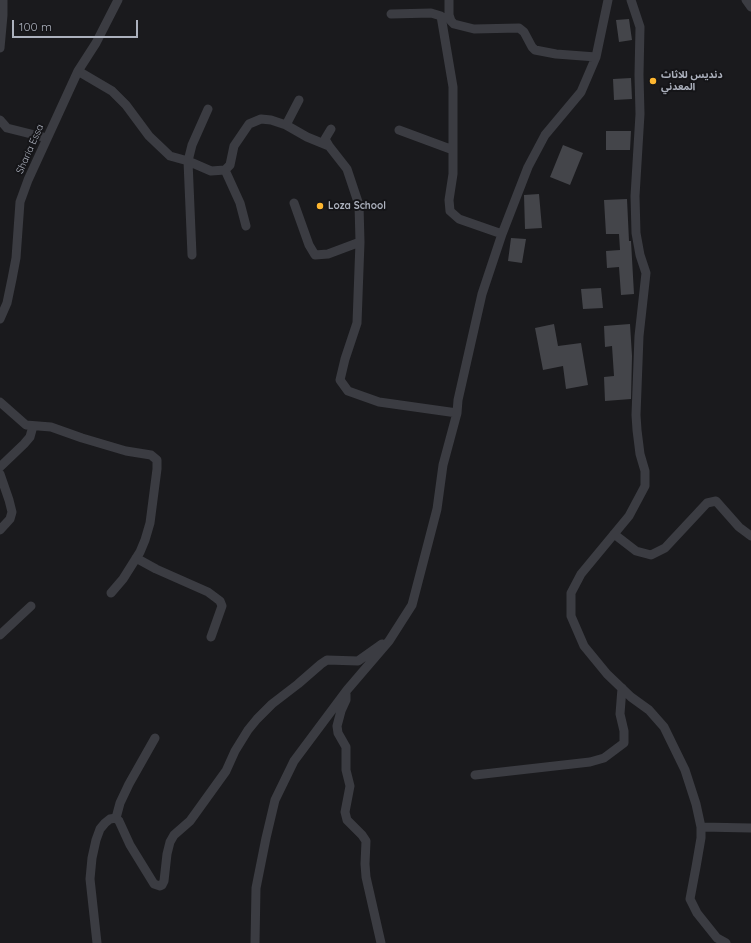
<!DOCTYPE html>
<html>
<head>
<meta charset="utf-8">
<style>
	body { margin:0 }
	#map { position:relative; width:751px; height:943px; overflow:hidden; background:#1a1a1d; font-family:Quicksand,sans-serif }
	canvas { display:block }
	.scale { position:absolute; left:12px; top:20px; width:126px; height:18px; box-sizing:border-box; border:2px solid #acb1bd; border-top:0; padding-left:5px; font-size:12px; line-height:14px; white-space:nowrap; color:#acb1bd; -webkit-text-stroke:3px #151518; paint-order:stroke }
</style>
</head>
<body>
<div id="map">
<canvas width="751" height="943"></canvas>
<div class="scale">100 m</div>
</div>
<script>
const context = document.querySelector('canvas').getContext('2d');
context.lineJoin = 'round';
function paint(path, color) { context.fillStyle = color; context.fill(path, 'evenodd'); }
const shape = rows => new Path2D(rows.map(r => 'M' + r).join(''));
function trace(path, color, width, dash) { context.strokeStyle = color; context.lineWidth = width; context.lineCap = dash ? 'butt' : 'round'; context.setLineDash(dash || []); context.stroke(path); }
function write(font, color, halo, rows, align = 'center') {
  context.font = font + ' Quicksand,"Noto Sans Arabic",sans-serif'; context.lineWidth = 4; context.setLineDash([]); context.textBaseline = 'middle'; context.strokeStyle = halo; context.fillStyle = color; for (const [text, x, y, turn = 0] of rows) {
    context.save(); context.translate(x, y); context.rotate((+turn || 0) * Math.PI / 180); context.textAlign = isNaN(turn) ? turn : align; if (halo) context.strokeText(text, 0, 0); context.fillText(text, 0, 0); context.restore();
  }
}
const building = shape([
	[629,19,632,40,619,42,616,20],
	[631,78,632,99,614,100,613,79],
	[606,131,631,131,630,150,606,150],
	[563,145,583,153,570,185,550,177],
	[539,194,542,228,525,229,524,195],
	[627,199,629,241,631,241,634,294,621,295,619,267,607,268,606,251,620,250,619,234,606,234,604,200],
	[511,238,526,239,522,263,508,261],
	[601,288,603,308,583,309,581,289],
	[554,324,558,346,581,343,588,385,566,389,563,366,543,370,535,328],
	[630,324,632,356,631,399,605,401,604,377,614,376,612,346,605,347,604,326]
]);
const street = shape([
	[449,0,449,15,451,21,454,24,474,29,519,28,524,32,532,47,535,50,556,54,596,57],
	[631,0,640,27,639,75,640,114,635,196,636,233,640,255,646,273,639,336,636,415,637,430,640,454,645,471,645,486,629,516,581,574,571,593,571,616,584,646,607,674,631,697,649,710,664,727,685,770,696,804,701,827,701,838,696,867,690,899,697,913,717,938,726,943],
	[746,0,751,7],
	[391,14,431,13,441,16,453,87,453,174,449,200,450,211,459,219,502,234],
	[0,48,3,15,3,0],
	[78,71,112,91,126,105,149,136,170,156,188,161,211,171,225,170,230,165,234,146,249,124,261,119,271,120,286,125,307,137,329,146,347,169,359,205,360,242,357,323,345,359,340,380,348,391,379,402,457,413],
	[0,120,7,128,47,138],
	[286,125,299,100],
	[399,130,453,150],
	[329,146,325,139,331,129],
	[225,170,240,203,246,226],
	[294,203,309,245,315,255,328,254,360,242],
	[192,255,188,161,192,145,208,109],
	[0,319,7,303,12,279,16,258,20,202,28,180,78,71,96,43,118,0],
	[0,402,26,425,51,427,82,438,126,451,151,455,157,460,157,469,150,523,145,540,140,552,123,579,111,593],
	[0,467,24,444,30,437,33,426],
	[0,474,9,500,12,512,10,519,0,530],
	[614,534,636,551,651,555,665,548,707,503,716,501,739,527,751,536],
	[136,558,156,569,208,592,220,601,222,606,211,637],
	[0,635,31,606],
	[346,694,346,700,341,711,337,726,338,733,346,747,346,770,350,786,345,812,347,820,362,835,366,841,365,864,366,877,381,943],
	[475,775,590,762,604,758,624,743,624,731,620,714,622,688],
	[116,818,120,803,129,784,155,738],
	[701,827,751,828],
	[97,943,90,879,92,858,96,840,100,829,105,823,110,819,116,818,119,821,130,845,154,884,160,886,162,885,164,881,167,854,170,842,174,835,190,821,226,771,235,751,248,730,257,719,272,704,298,684,321,664,327,660,358,661,382,644],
	[255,943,256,888,266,838,275,800,294,761,347,690,389,641,412,605,437,509,443,465,457,413,458,400,482,294,502,234,528,167,545,135,581,92,596,57,608,0]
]);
const markers = [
	[653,81,4,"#ffb730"],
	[320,206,4,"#ffb730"]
];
const poiNames = [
	["دنديس للاثاث",661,75],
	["المعدني",661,87],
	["Loza School",328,206]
];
const streetNames = [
	["Sharia Essa",30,149,-66]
];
paint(building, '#44454a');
trace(street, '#3b3c42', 9);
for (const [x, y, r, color] of markers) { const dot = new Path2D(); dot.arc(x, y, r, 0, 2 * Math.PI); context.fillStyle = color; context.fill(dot); trace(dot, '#151518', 1.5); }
write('bold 10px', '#acb1bd', '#151518', poiNames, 'left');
write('10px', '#acb1bd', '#151518', streetNames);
</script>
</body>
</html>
